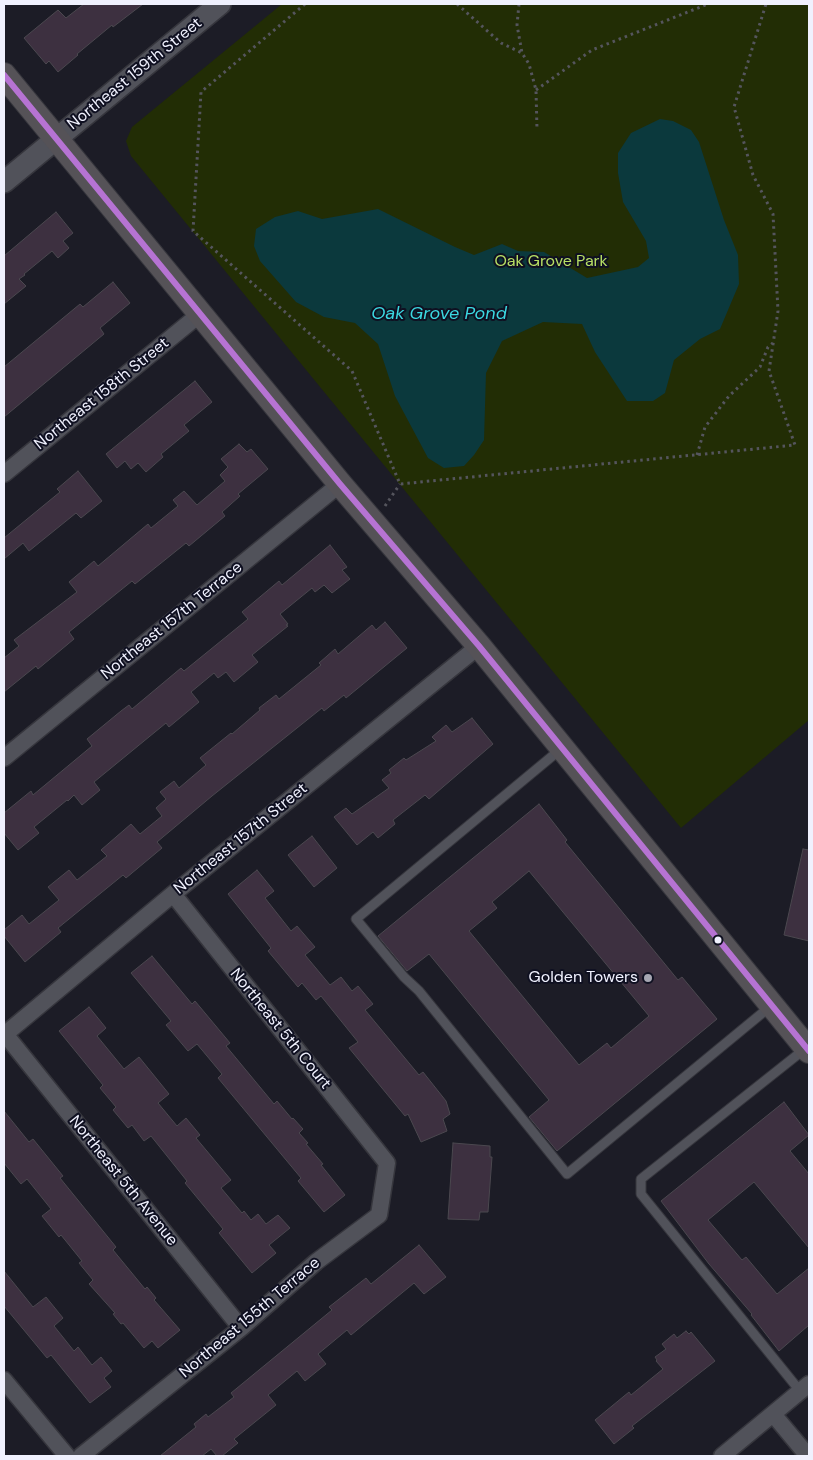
<!DOCTYPE html>
<html>
<head>
<meta charset="utf-8">
<style>
	body { margin:0 }
	#map { position:relative; width:813px; height:1460px; overflow:hidden; background:#1c1c26; font-family:"DM Sans",sans-serif }
	canvas { display:block }
	.frame { position:absolute; inset:0; border:5px solid #f0f1fe; pointer-events:none }
</style>
</head>
<body>
<div id="map">
<canvas width="813" height="1460"></canvas>
<div class="frame"></div>
</div>
<script>
const context = document.querySelector('canvas').getContext('2d');
context.lineJoin = 'round';
function paint(path, color) { context.fillStyle = color; context.fill(path, 'evenodd'); }
const shape = rows => new Path2D(rows.map(r => 'M' + r).join(''));
function trace(path, color, width, dash) { context.strokeStyle = color; context.lineWidth = width; context.lineCap = dash ? 'butt' : 'round'; context.setLineDash(dash || []); context.stroke(path); }
function write(font, color, halo, rows, align = 'center') {
  context.font = font + ' "DM Sans",sans-serif'; context.lineWidth = 4; context.setLineDash([]); context.textBaseline = 'middle'; context.strokeStyle = halo; context.fillStyle = color; for (const [text, x, y, turn = 0] of rows) {
    context.save(); context.translate(x, y); context.rotate((+turn || 0) * Math.PI / 180); context.textAlign = isNaN(turn) ? turn : align; if (halo) context.strokeText(text, 0, 0); context.fillText(text, 0, 0); context.restore();
  }
}
const green = shape([
	[282,4,809,4,809,720,681,828,131,156,126,141,132,127]
]);
const water = shape([
	[660,119,673,121,691,130,699,142,724,220,738,255,739,284,720,329,700,339,674,360,665,393,653,401,627,401,595,352,582,324,543,322,502,341,486,373,484,440,474,455,464,466,444,468,428,458,395,396,378,344,355,323,324,317,296,302,260,261,254,246,256,229,275,217,298,211,322,219,378,209,455,247,474,255,502,244,518,251,544,252,587,278,638,267,649,258,646,241,623,202,618,173,618,153,631,133]
]);
const building = shape([
	[84,4,143,4,113,27,112,25,77,54,78,55,58,72,49,61,46,64,24,38,58,10,66,18,84,4],
	[56,212,73,233,63,241,69,248,58,258,52,251,24,274,25,275,19,279,26,286,4,304,4,256,56,212],
	[113,282,130,303,100,328,104,334,4,417,4,367,80,304,83,307,113,282],
	[195,381,212,402,184,425,189,431,161,454,163,457,146,472,138,463,131,469,125,461,117,468,106,454,195,381],
	[239,444,247,452,251,449,268,469,238,494,240,496,222,512,225,516,189,546,186,543,135,584,132,581,69,632,74,639,38,669,36,666,4,692,4,658,19,646,14,640,77,592,69,582,94,561,98,566,148,524,151,528,178,506,173,500,184,491,197,505,225,481,220,475,228,467,221,459,239,444],
	[78,471,102,501,81,518,76,513,29,551,23,543,4,559,4,538,60,492,57,489,78,471],
	[330,545,347,567,342,570,350,579,332,593,324,585,315,592,312,588,280,614,288,624,286,625,288,626,252,655,258,662,234,682,226,672,218,678,214,673,191,692,199,702,169,727,166,723,94,782,100,790,82,805,74,795,68,801,67,800,34,827,39,833,18,850,4,833,4,813,31,791,33,795,92,746,87,739,121,711,129,705,132,709,181,668,184,671,248,619,242,612,279,581,282,585,330,545],
	[385,622,407,648,346,698,344,695,324,711,322,708,212,796,157,842,162,848,126,878,123,875,58,928,61,932,25,962,4,936,4,930,22,915,29,924,59,900,48,887,69,870,77,880,107,856,101,850,131,824,140,834,162,816,156,808,166,799,160,792,174,781,179,788,206,765,200,758,231,733,232,734,260,710,259,708,276,695,279,699,321,665,319,663,335,649,338,654,372,625,376,630,385,622],
	[472,718,493,744,429,799,425,795,393,820,395,824,378,838,373,832,357,845,334,817,346,808,352,814,389,788,382,780,391,773,389,770,404,758,406,760,436,741,432,737,446,725,452,732,472,718],
	[539,804,567,840,565,842,678,980,682,977,717,1019,557,1151,529,1117,549,1100,429,954,407,971,378,936,539,804],
	[529,871,649,1016,611,1048,607,1043,579,1065,469,931,497,908,492,902,529,871],
	[312,836,337,868,314,887,288,855,312,836],
	[803,849,809,850,809,941,784,935,803,849],
	[257,870,274,891,265,898,291,931,297,926,315,947,305,955,330,985,341,977,352,991,358,986,373,1004,365,1010,419,1075,423,1072,446,1101,450,1114,443,1119,447,1131,421,1142,408,1114,405,1116,349,1048,358,1042,321,996,316,1000,302,983,298,987,268,951,271,948,228,894,257,870],
	[152,956,192,1004,195,1001,230,1043,226,1046,274,1104,277,1101,292,1119,293,1118,303,1129,299,1133,308,1143,306,1144,323,1164,321,1165,345,1195,324,1212,298,1181,301,1178,218,1078,222,1074,197,1044,188,1051,166,1025,171,1021,131,973,152,956],
	[89,1007,106,1028,97,1036,124,1069,139,1057,169,1094,158,1103,177,1126,186,1118,200,1135,196,1138,231,1180,221,1188,242,1213,244,1211,251,1220,258,1214,266,1224,278,1215,290,1228,269,1245,276,1253,252,1273,219,1233,223,1229,185,1183,187,1181,151,1136,144,1141,132,1125,128,1128,113,1110,116,1107,100,1088,103,1085,59,1031,89,1007],
	[784,1102,809,1135,790,1151,809,1174,809,1248,754,1182,708,1220,742,1260,746,1257,777,1294,809,1268,809,1325,779,1351,751,1315,752,1314,709,1264,661,1201,784,1102],
	[4,1111,29,1142,33,1139,63,1176,60,1178,116,1247,113,1250,145,1289,147,1287,156,1298,154,1300,180,1330,158,1348,152,1341,144,1348,123,1323,121,1324,113,1314,115,1313,89,1284,93,1280,79,1263,82,1261,61,1235,59,1237,42,1216,51,1209,27,1179,21,1184,4,1163,4,1111],
	[453,1143,490,1146,490,1157,492,1157,488,1212,480,1212,479,1220,448,1219,453,1143],
	[419,1245,446,1277,424,1294,414,1283,351,1335,347,1330,318,1354,326,1364,305,1381,297,1371,268,1395,276,1405,234,1439,238,1443,222,1456,217,1456,211,1449,202,1456,160,1456,196,1427,194,1424,206,1414,208,1417,234,1397,231,1393,332,1310,329,1307,366,1278,371,1284,419,1245],
	[4,1271,33,1307,46,1297,63,1318,54,1326,74,1351,78,1347,92,1365,101,1357,112,1371,104,1378,111,1387,90,1403,51,1355,47,1358,4,1306,4,1271],
	[686,1331,689,1334,691,1332,715,1361,632,1426,634,1428,614,1444,595,1420,629,1392,631,1395,663,1369,656,1361,657,1360,655,1357,666,1349,662,1344,674,1334,677,1338,686,1331]
]);
const path = shape([
	[305,4,201,92,193,231,352,371,400,484,795,445,769,371,778,311,773,214,753,175,734,107,766,4],
	[457,4,501,43,522,53],
	[519,4,517,25,522,53,529,64,536,90,537,130],
	[536,90,592,50,708,4],
	[697,455,705,427,729,396,760,367,768,347,773,343],
	[385,506,400,484]
]);
const service = shape([
	[562,748,356,919,404,977,419,991,567,1174,772,1005],
	[800,1391,641,1194,641,1179,806,1048]
]);
const minor = shape([
	[4,474,200,314],
	[4,758,340,484],
	[5,1034,241,1328],
	[4,1035,173,894,479,646],
	[4,1380,67,1456],
	[773,1414,808,1456],
	[81,1456,241,1328,316,1262,379,1215,387,1163,173,894],
	[722,1456,809,1384]
]);
const tertiary = shape([
	[4,182,220,4]
]);
const secondary = shape([
	[4,75,340,484,479,646,809,1051]
]);
const bus1 = shape([
	[4,75,340,484,479,646,809,1051]
]);
const markers = [
	[718,940,4.5,"#f0f1fe"],
	[648,978,5,"#a6a6b2"]
];
const streetNames = [
	["Northeast 159th Street",135,74,-39],
	["Northeast 158th Street",102,394,-39],
	["Northeast 157th Terrace",172,621,-39],
	["Northeast 157th Street",241,839,-39],
	["Northeast 5th Court",280,1029,51],
	["Northeast 5th Avenue",123,1181,51],
	["Northeast 155th Terrace",250,1318,-40]
];
const parkNames = [
	["Oak Grove Park",551,262]
];
const poiNames = [
	["Golden Towers",638,978]
];
const waterNames = [
	["Oak Grove Pond",439,314]
];
paint(green, '#222d05');
paint(water, '#0b393d');
paint(building, '#3d3040');
trace(building, '#4b484f', 1);
trace(service, '#36363d', 11);
trace(minor, '#36363d', 19);
trace(tertiary, '#36363d', 24);
trace(secondary, '#36363d', 26);
trace(path, '#55555d', 3, [2.5, 4]);
trace(service, '#51525a', 9);
trace(minor, '#51525a', 16);
trace(tertiary, '#51525a', 21);
trace(secondary, '#555257', 24);
trace(bus1, '#b673d3', 6);
for (const [x, y, r, color] of markers) { const dot = new Path2D(); dot.arc(x, y, r, 0, 2 * Math.PI); context.fillStyle = color; context.fill(dot); trace(dot, '#0f1021', 2); }
write('16px', '#f0f1fe', '#0f1021', streetNames);
write('16px', '#b8e065', '#0f1021', parkNames);
write('16px', '#f0f1fe', '#0f1021', poiNames, 'right');
write('italic 18px', '#3bd8e1', '#0f1021', waterNames);
</script>
</body>
</html>
